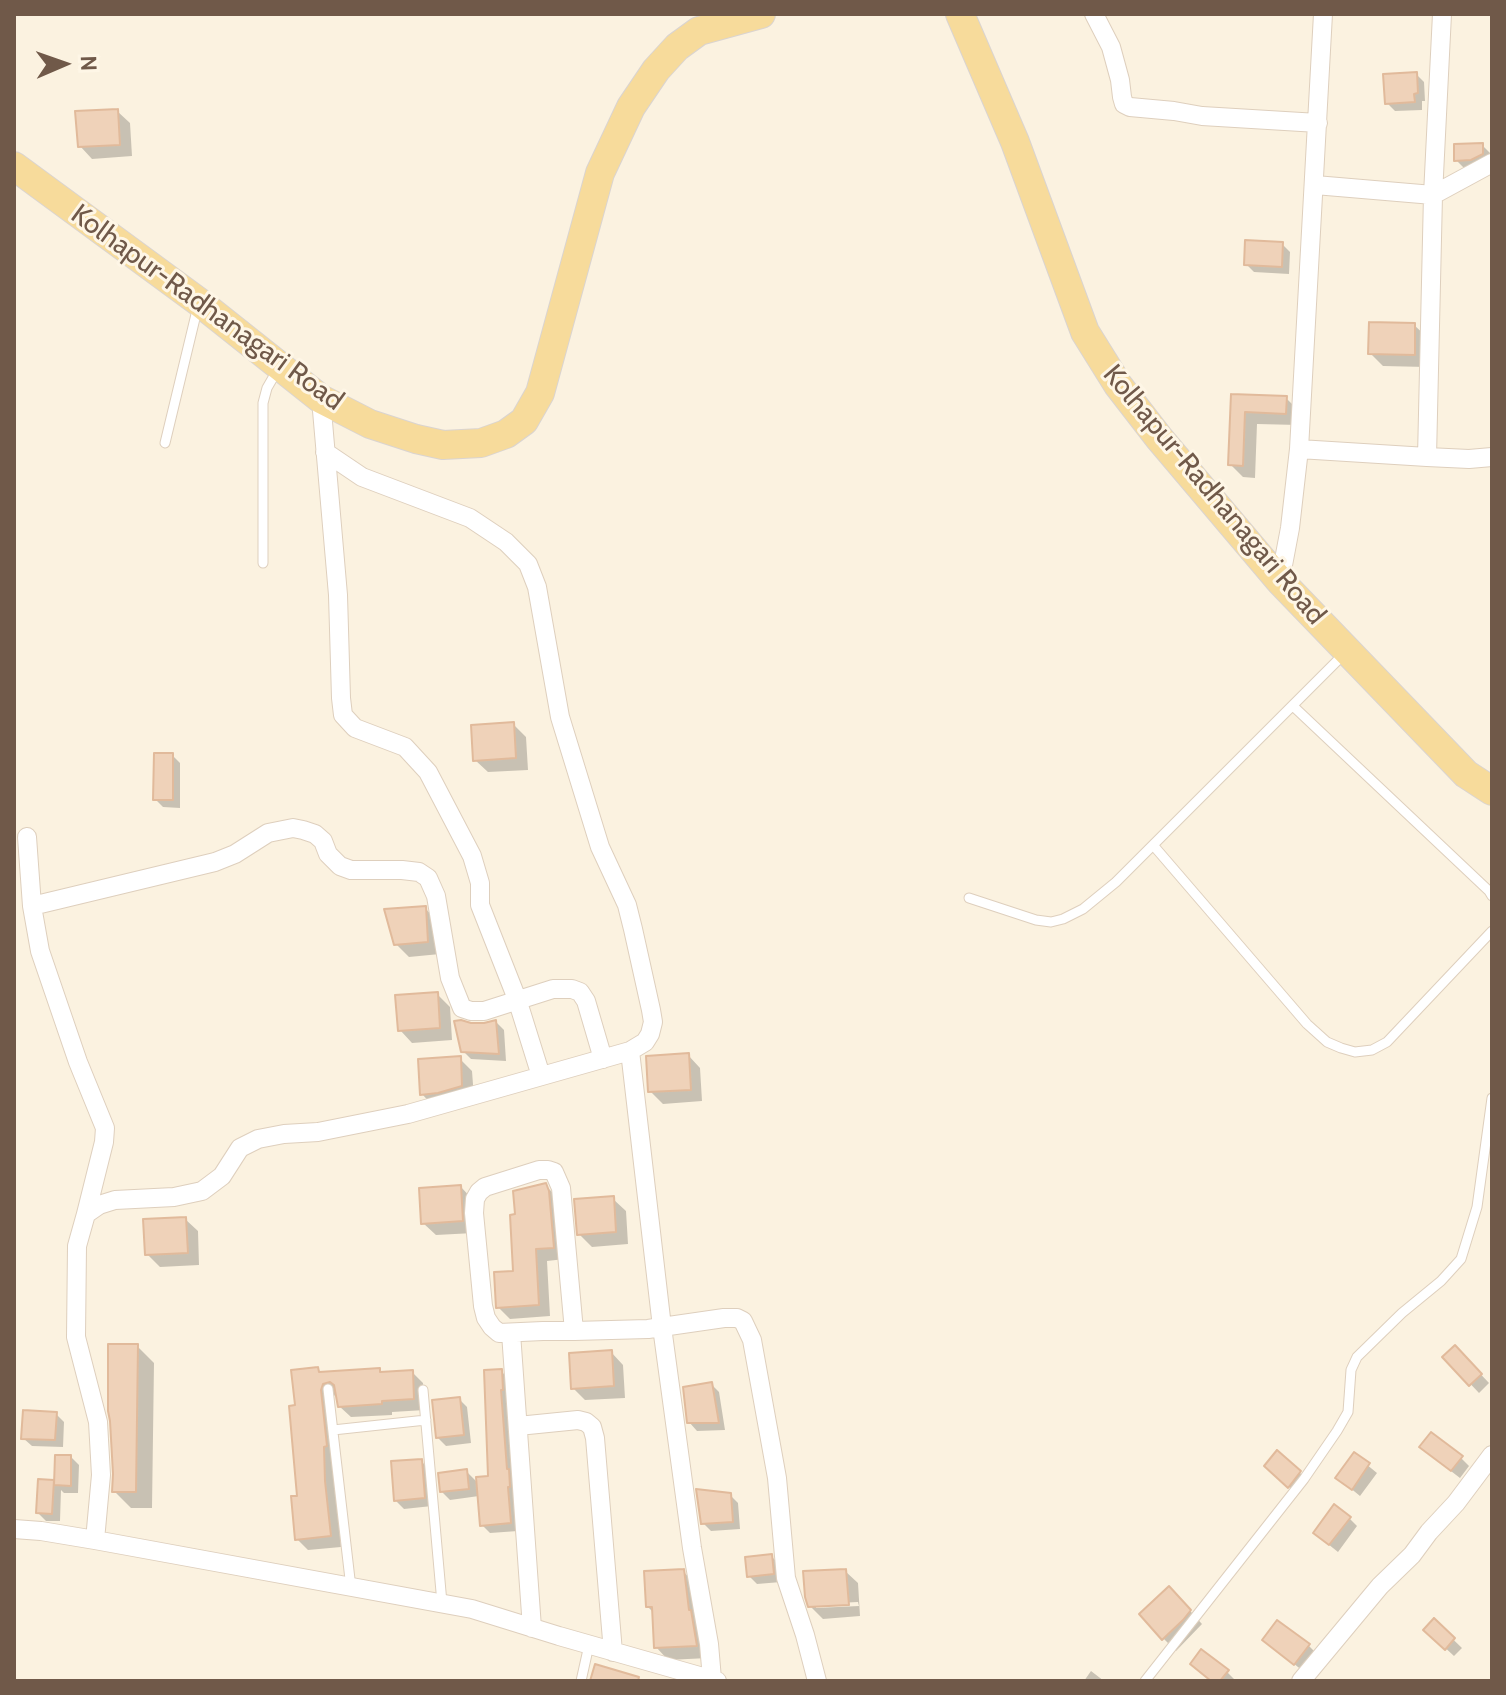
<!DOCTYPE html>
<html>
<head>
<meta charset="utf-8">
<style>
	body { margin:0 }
	#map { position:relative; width:1506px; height:1695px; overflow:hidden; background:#fbf2e0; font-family:Cabin,sans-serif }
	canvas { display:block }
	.frame { position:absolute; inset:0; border:16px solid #705949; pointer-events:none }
	.north { position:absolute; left:24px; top:24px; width:80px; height:80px; -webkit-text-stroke:6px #fef6e6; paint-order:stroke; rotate:88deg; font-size:22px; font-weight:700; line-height:32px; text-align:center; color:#705949 }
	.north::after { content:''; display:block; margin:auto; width:28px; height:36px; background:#705949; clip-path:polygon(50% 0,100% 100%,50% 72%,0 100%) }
</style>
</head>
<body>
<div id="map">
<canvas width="1506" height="1695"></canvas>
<div class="frame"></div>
<div class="north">N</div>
</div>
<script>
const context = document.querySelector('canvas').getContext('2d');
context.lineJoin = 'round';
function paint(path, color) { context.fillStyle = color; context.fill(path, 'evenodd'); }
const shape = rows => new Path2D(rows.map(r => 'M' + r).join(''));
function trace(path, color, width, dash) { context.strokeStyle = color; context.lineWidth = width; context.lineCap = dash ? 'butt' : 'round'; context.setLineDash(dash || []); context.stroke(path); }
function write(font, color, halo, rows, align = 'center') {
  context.font = font + ' Cabin,sans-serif'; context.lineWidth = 6; context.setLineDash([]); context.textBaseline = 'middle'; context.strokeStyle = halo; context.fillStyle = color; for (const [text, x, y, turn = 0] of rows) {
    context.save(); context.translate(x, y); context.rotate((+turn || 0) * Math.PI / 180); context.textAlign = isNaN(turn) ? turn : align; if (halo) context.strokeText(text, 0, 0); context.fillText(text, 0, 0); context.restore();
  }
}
const shadow = shape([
	[1416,74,1424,82,1425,101,1422,101,1422,110,1395,111,1387,103],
	[117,111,130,123,132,156,92,159,80,146],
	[1482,145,1490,153,1490,162,1464,168,1456,160],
	[1282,244,1290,252,1289,274,1254,272,1246,264],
	[1414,325,1427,337,1426,367,1383,366,1370,353],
	[1233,397,1286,398,1299,411,1298,425,1257,424,1255,478,1243,477,1230,464],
	[513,724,526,737,528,770,488,772,475,760],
	[172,755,180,763,180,808,163,807,155,799],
	[425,908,437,921,440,954,409,957,396,944],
	[437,994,450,1007,452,1040,412,1043,400,1030],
	[496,1022,504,1030,506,1061,471,1059,463,1051,484,1025],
	[688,1055,700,1068,702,1101,663,1104,650,1091],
	[460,1059,472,1071,474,1098,434,1107,422,1094],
	[545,1185,557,1197,565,1259,547,1261,550,1316,510,1319,498,1307,516,1273],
	[461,1187,473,1200,474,1233,436,1235,423,1223],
	[613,1199,626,1211,628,1244,592,1247,579,1234],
	[185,1219,198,1231,199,1265,160,1267,147,1254],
	[137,1346,154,1363,152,1508,131,1508,114,1491],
	[1455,1347,1489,1383,1479,1393,1445,1357],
	[611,1352,623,1365,625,1398,585,1400,573,1388],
	[318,1369,322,1374,379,1370,383,1374,412,1372,423,1383,425,1410,392,1412,392,1415,351,1417,339,1406,337,1394,332,1397,336,1493,341,1547,308,1550,297,1539,299,1498,297,1407],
	[501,1371,509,1379,518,1531,490,1533,482,1525,479,1496,450,1500,442,1492,466,1471,478,1483,490,1478],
	[711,1384,719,1392,725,1430,697,1431,689,1422],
	[459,1399,467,1407,471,1443,446,1446,438,1438],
	[56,1414,64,1422,63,1447,32,1446,23,1438],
	[1355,1455,1377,1473,1360,1496,1338,1478],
	[1430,1455,1461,1458,1469,1466,1460,1478],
	[71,1457,79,1465,78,1493,64,1493,61,1490,60,1521,46,1521,38,1513,53,1482,56,1485],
	[421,1461,429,1469,432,1506,404,1509,396,1501],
	[1299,1472,1307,1480,1297,1494,1274,1474],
	[730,1495,738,1503,740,1529,711,1531,703,1523],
	[1349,1518,1357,1526,1338,1552,1323,1540],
	[771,1556,779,1564,781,1582,757,1584,749,1576],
	[683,1571,695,1584,708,1658,668,1660,656,1647,654,1613,648,1607],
	[845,1571,858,1583,860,1616,823,1619,810,1606],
	[858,1602,859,1606,816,1608,816,1604],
	[1182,1602,1202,1624,1176,1651,1163,1638],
	[1434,1621,1462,1648,1454,1656,1426,1630],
	[1264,1640,1308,1645,1316,1653,1303,1671],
	[1091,1671,1104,1681,1084,1681],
	[1227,1672,1235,1680,1234,1681,1212,1681]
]);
const building = shape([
	[1417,72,1418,93,1414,94,1415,102,1385,104,1383,74,1417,72],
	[118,109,120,145,78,147,75,111,118,109],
	[1483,143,1483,154,1471,160,1454,161,1454,144,1483,143],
	[1245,240,1283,242,1282,267,1244,265,1245,240],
	[1369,322,1415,323,1415,355,1368,354,1369,322],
	[1231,394,1287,396,1286,414,1245,412,1243,466,1228,465,1231,394],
	[514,722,516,758,473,761,471,725,514,722],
	[154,753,173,753,173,800,153,800,154,753],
	[426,906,428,942,394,945,384,909,426,906],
	[438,992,440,1028,398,1031,395,995,438,992],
	[461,1020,471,1023,484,1023,496,1020,499,1054,461,1052,454,1021,461,1020],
	[689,1053,691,1090,648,1092,646,1056,689,1053],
	[461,1056,462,1086,438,1093,420,1095,418,1059,461,1056],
	[546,1183,549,1191,554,1248,536,1249,539,1305,496,1308,494,1272,513,1271,510,1215,515,1214,513,1191,546,1183],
	[461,1185,463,1221,421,1224,419,1188,461,1185],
	[614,1196,616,1232,577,1235,574,1199,614,1196],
	[186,1217,188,1253,145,1255,143,1219,186,1217],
	[108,1344,138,1344,136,1492,112,1492,113,1474,110,1421,108,1411,108,1344],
	[1455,1345,1482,1374,1469,1386,1442,1357,1455,1345],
	[612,1350,614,1386,571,1389,569,1353,612,1350],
	[318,1367,319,1372,380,1368,380,1372,413,1370,414,1399,382,1401,382,1404,338,1407,334,1385,330,1382,323,1384,321,1390,327,1446,324,1447,325,1481,331,1536,295,1540,291,1496,297,1496,289,1406,295,1405,291,1370,318,1367],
	[502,1369,503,1390,501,1390,507,1469,509,1469,510,1487,508,1487,511,1523,480,1526,476,1477,488,1476,484,1370,502,1369],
	[712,1382,719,1423,687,1423,683,1387,712,1382],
	[460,1397,464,1435,436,1438,432,1400,460,1397],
	[23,1410,57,1412,55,1440,21,1439,23,1410],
	[1431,1432,1463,1456,1451,1471,1419,1447,1431,1432],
	[1277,1450,1301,1471,1288,1488,1264,1466,1277,1450],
	[1354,1452,1370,1463,1352,1490,1335,1478,1354,1452],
	[55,1455,71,1455,71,1486,54,1485,55,1455],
	[422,1459,425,1498,394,1501,391,1461,422,1459],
	[467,1469,469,1489,440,1492,438,1473,467,1469],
	[38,1479,54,1480,52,1514,36,1513,38,1479],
	[696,1489,731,1493,733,1522,701,1524,696,1489],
	[1334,1504,1351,1517,1329,1545,1313,1533,1334,1504],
	[772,1554,774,1574,747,1577,745,1557,772,1554],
	[684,1569,689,1610,691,1610,697,1646,654,1648,652,1607,646,1607,644,1571,684,1569],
	[846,1569,849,1605,808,1607,805,1597,803,1571,846,1569],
	[1169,1586,1191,1610,1183,1620,1162,1640,1139,1614,1169,1586],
	[1434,1618,1455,1638,1445,1650,1423,1630,1434,1618],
	[1277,1620,1310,1644,1294,1665,1262,1640,1277,1620],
	[1201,1649,1229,1670,1220,1681,1211,1681,1190,1664,1201,1649],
	[595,1664,639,1677,638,1681,590,1681,595,1664]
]);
const lane = shape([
	[165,443,198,306],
	[263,563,263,403,267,388,278,369],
	[1293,706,1489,891,1492,896],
	[1153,845,1307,1024,1327,1042,1341,1048,1355,1052,1372,1050,1387,1042,1492,931],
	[969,898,1036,920,1051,922,1063,919,1083,909,1116,882,1344,654],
	[328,1389,351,1588],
	[423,1390,442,1603],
	[333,1430,426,1420],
	[581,1681,589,1645],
	[1145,1681,1304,1479,1337,1431,1348,1412,1351,1370,1357,1357,1402,1313,1441,1281,1461,1259,1477,1207,1492,1098]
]);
const street = shape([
	[1094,14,1111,47,1120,80,1122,97,1124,104,1130,107,1174,111,1202,116,1318,123],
	[1315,185,1433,195,1492,163],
	[321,399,338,595,341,698,343,715,355,728,405,747,428,772,472,856,480,883,480,905,517,999,541,1076],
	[1299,449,1427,457,1469,459,1492,457],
	[1427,457,1433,195,1442,14],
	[1280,581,1290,528,1299,449,1323,14],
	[27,837,32,906,40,951,78,1062,105,1128,104,1142,86,1214],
	[32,906,215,862,235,854,268,833,293,828,303,830,315,834,323,841,328,854,340,866,351,870,402,870,419,872,428,878,436,896,450,978,462,1008,471,1011,484,1011,553,989,572,989,580,992,586,1001,603,1059],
	[630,1051,662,1327,692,1548,709,1644,712,1679],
	[574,1331,561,1188,554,1172,548,1170,539,1170,485,1187,479,1192,475,1199,474,1213,483,1306,486,1318,492,1327,499,1333,543,1331,574,1331,648,1329,724,1318,737,1318,743,1321,752,1340,777,1478,786,1578,805,1635,817,1681],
	[511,1333,532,1628],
	[518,1426,578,1420,586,1422,592,1427,595,1438,613,1652],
	[14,1529,41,1531,95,1540,472,1609,559,1636,717,1681],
	[95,1540,101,1475,98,1422,76,1337,77,1246,86,1214,99,1205,115,1200,174,1197,202,1191,222,1176,240,1148,258,1139,284,1134,318,1132,408,1114,630,1051,645,1042,650,1034,653,1022,651,1010,633,929,627,905,600,847,560,717,537,587,528,564,506,542,470,518,362,477,325,452],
	[1301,1681,1380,1586,1412,1555,1429,1532,1456,1503,1492,1455]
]);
const primary = shape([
	[960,14,1015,142,1085,332,1118,385,1159,438,1280,581,1466,774,1492,791],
	[14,166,199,302,321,399,370,424,416,439,443,445,481,443,506,434,524,421,540,393,600,173,631,107,656,70,677,47,699,31,761,14]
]);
const streetNames = [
	["Kolhapur-Radhanagari Road",207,308,36],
	["Kolhapur-Radhanagari Road",1214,495,50]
];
paint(shadow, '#0003');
paint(building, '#efd2b9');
trace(building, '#e1ba9b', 2);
trace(lane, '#decfbd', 11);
trace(street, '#decfbd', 20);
trace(primary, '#dad4d0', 30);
trace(lane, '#fff', 9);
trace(street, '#fff', 18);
trace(primary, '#f7db9b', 28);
write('28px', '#705949', '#fef6e6', streetNames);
</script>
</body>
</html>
